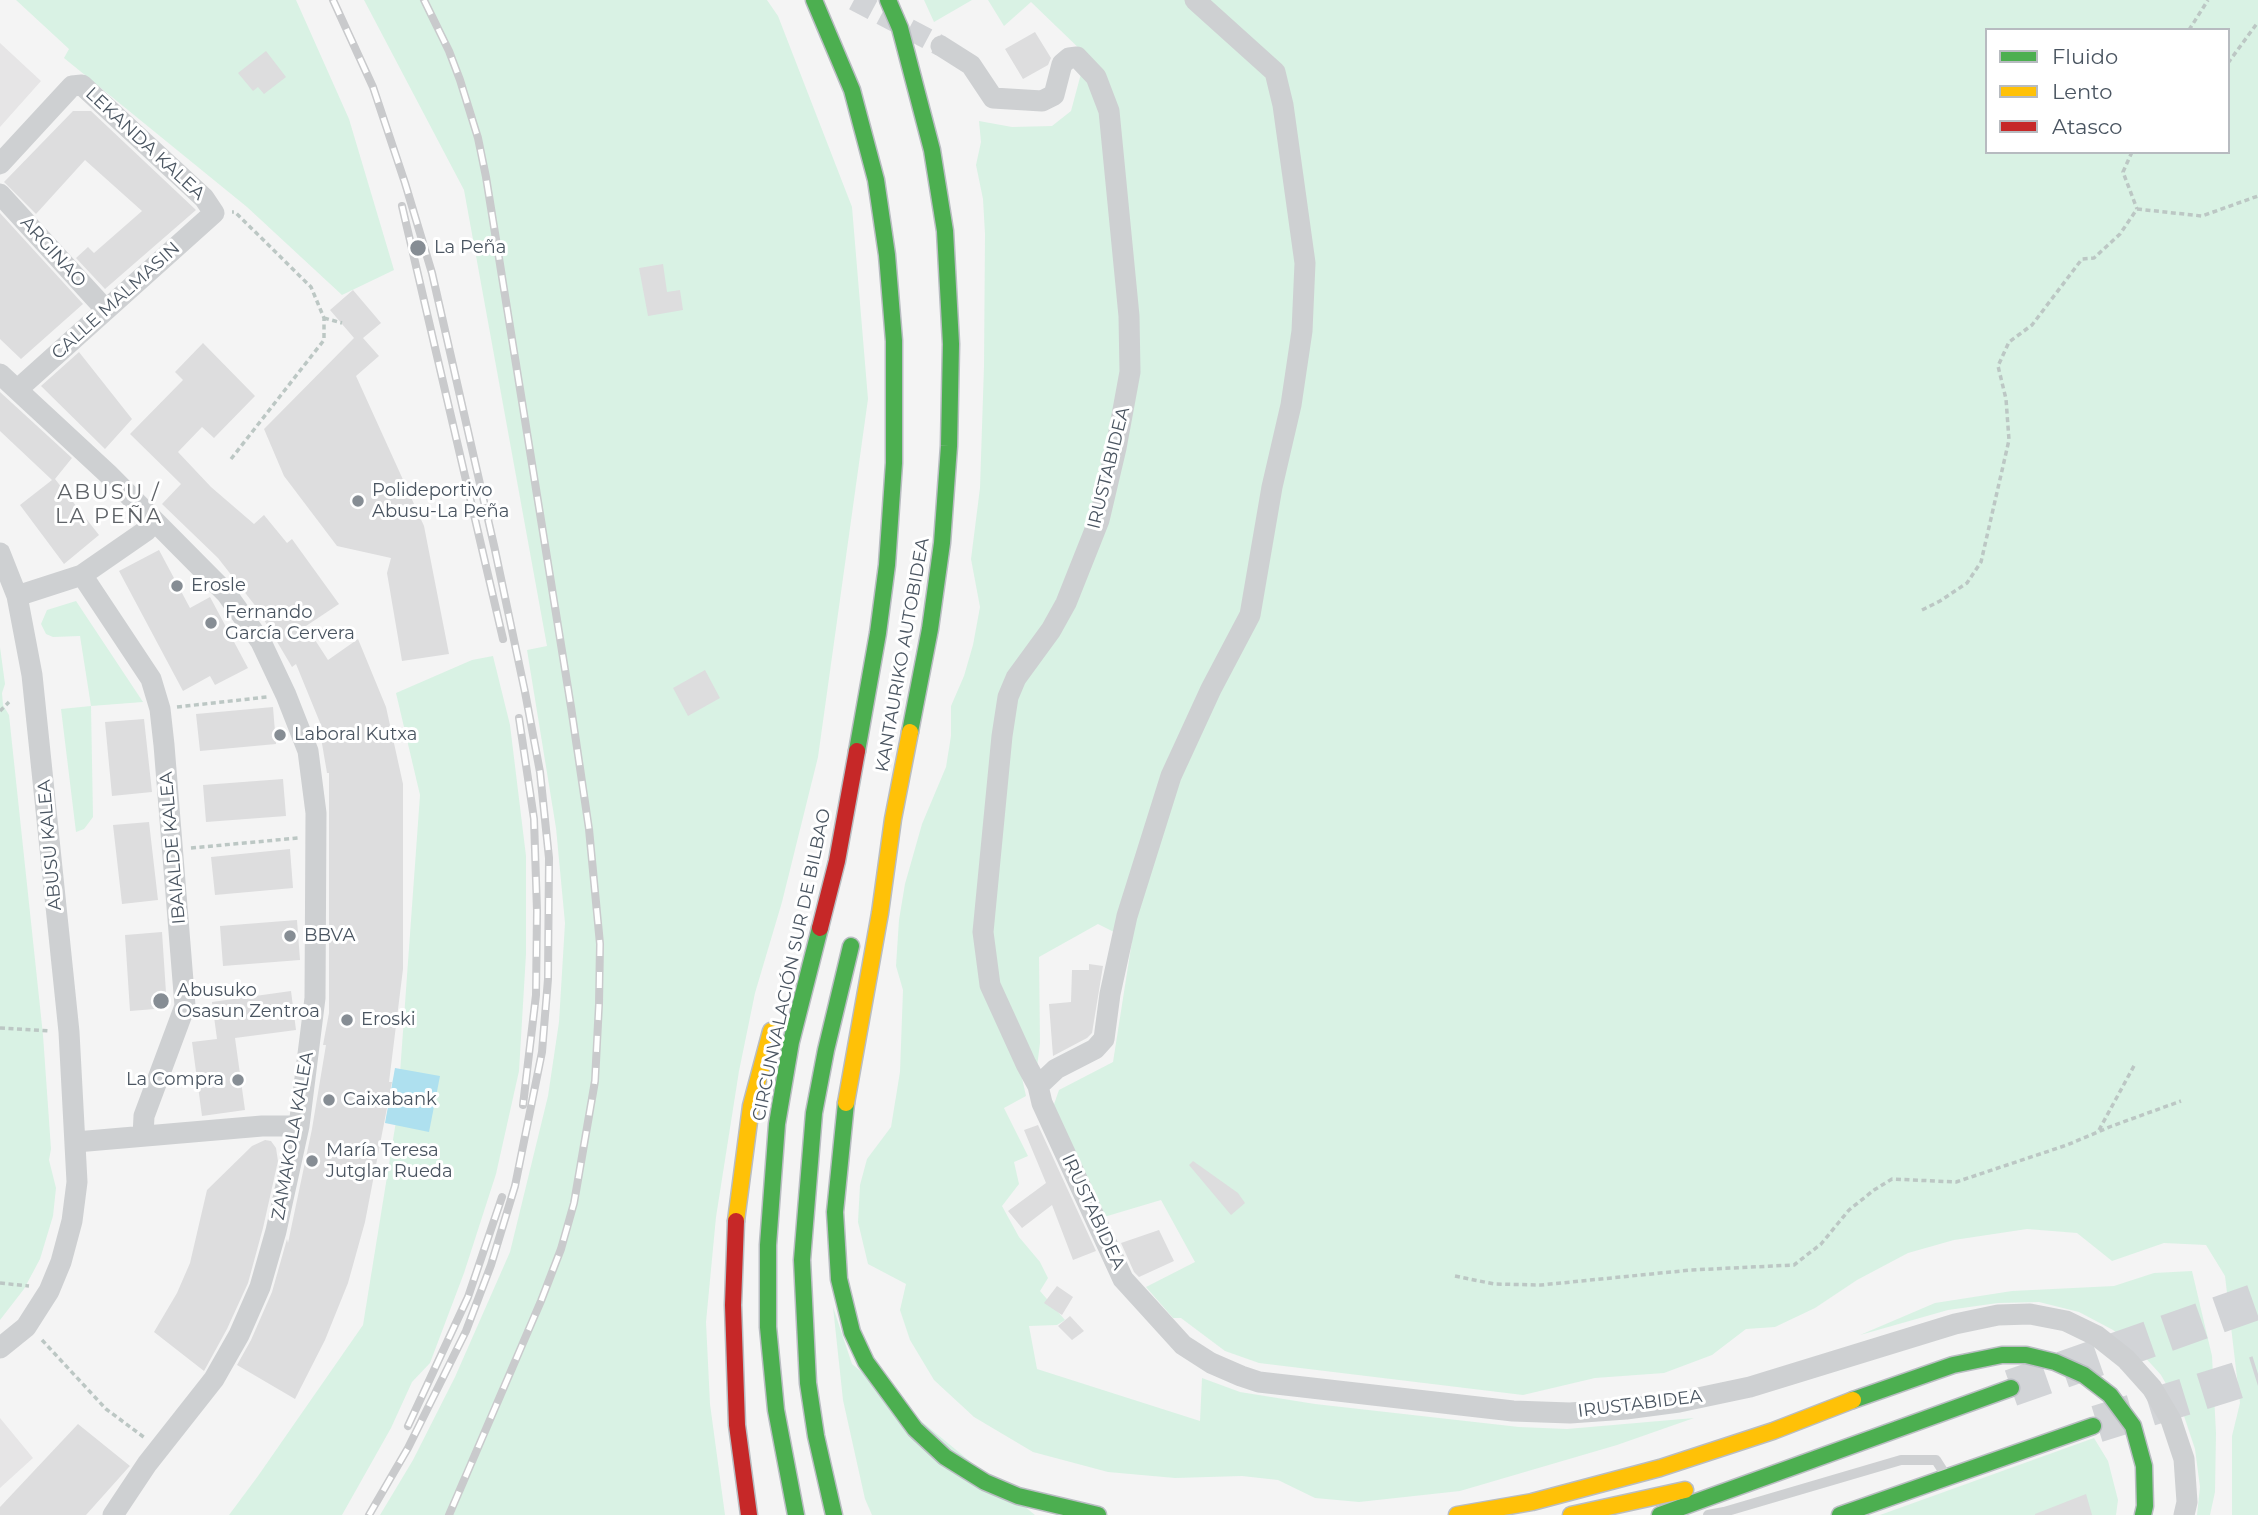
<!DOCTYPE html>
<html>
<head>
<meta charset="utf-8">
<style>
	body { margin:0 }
	#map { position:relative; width:2258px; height:1515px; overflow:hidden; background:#f4f4f4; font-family:Montserrat,sans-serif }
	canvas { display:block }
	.legend { position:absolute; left:1985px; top:28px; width:245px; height:126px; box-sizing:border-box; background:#fff; border:2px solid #b7bbc0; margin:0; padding:9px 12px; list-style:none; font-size:21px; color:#4a5561 }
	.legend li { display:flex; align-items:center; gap:14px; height:35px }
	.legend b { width:35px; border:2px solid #b7bbc0 }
</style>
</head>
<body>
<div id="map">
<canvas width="2258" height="1515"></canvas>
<ul class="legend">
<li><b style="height:9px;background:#4caf50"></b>Fluido</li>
<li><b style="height:9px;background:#ffc107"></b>Lento</li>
<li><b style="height:9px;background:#c62828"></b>Atasco</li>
</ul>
</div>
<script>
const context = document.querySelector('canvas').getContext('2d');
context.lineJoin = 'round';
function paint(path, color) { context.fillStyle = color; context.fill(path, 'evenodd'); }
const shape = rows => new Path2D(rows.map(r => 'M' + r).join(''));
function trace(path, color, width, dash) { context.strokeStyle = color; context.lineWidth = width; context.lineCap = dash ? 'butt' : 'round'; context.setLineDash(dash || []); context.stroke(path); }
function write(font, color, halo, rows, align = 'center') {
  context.font = font + ' Montserrat,sans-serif'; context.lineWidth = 6; context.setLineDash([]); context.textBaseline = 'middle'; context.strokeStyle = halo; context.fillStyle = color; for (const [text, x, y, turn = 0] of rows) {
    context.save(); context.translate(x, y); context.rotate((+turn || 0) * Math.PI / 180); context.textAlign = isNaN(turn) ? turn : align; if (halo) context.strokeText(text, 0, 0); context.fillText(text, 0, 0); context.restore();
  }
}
const education = shape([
	[0,43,41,81,0,127],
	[0,1418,33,1458,0,1488]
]);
const green = shape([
	[16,0,296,0,349,119,394,270,342,295,247,207,64,58,69,49],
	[364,0,767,0,778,16,852,207,868,399,818,757,782,902,755,993,739,1071,716,1217,706,1322,710,1404,725,1515,380,1515,413,1460,455,1377,510,1252,548,1096,559,1022,565,923,556,828,527,650,547,646,464,190],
	[924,0,972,0,934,22],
	[988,0,2258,0,2258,1515,2232,1515,2232,1436,2240,1403,2225,1276,2206,1245,2164,1243,2112,1261,2077,1233,2027,1229,1954,1240,1908,1253,1857,1280,1815,1308,1775,1327,1746,1329,1712,1355,1664,1373,1595,1378,1523,1395,1259,1363,1225,1351,1181,1318,1173,1318,1146,1287,1195,1262,1161,1200,1104,1217,1053,1107,1059,1090,1113,1062,1132,941,1098,924,1039,957,1040,1043,1037,1067,1022,1078,1026,1096,1004,1108,1028,1156,1014,1162,1019,1184,1002,1206,1019,1237,1040,1262,1048,1278,1040,1291,1065,1320,1057,1325,1029,1326,1037,1369,1200,1421,1202,1378,1240,1392,1315,1404,1519,1427,1567,1429,1694,1418,1617,1445,1460,1491,1359,1502,1315,1498,1278,1480,1242,1476,1175,1478,1108,1472,1033,1452,974,1417,934,1380,910,1340,900,1310,906,1284,868,1264,858,1222,860,1185,867,1159,891,1127,900,1072,903,990,896,966,899,920,905,884,922,824,946,767,951,736,951,706,964,676,973,645,980,607,971,559,980,488,984,366,985,234,983,199,976,165,981,142,979,121,1012,127,1052,126,1071,111,1086,55,1031,2,1004,26],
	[1987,30,2228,30,2228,152,1987,152],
	[76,601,143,702,91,706,93,817,84,829,76,832,61,709,91,706,80,636,53,637,46,634,41,624,47,610],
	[0,647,5,684,2,693,3,705,9,715,43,1035,51,1149,49,1160,56,1188,53,1216,40,1259,24,1289,0,1320],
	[493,656,510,725,526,856,526,954,519,1071,496,1174,464,1273,430,1363,412,1382,391,1428,342,1515,229,1515,258,1476,363,1325,397,1115,420,795,396,693,472,660],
	[2192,1271,2212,1356,2216,1433,2215,1492,2210,1515,2197,1515,2200,1487,2195,1449,2184,1416,2161,1375,2142,1354,2113,1330,2079,1312,2039,1302,1998,1303,1948,1310,1860,1335,1935,1303,2012,1291,2114,1286,2154,1273],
	[833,1307,852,1364,1035,1515,872,1515,865,1499,843,1400],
	[2094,1438,2108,1461,2118,1500,2116,1515,1880,1515]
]);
const water = shape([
	[395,1068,440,1076,429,1132,385,1123]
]);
const building = shape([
	[1035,32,1051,58,1048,65,1023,79,1005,49],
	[266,51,286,77,264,94,258,87,253,91,238,73],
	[73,111,91,111,196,210,105,289,76,258,88,247,94,253,142,211,85,160,36,214,4,182],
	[0,213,83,304,21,359,0,339],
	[663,264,667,292,680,290,683,310,648,316,639,268],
	[353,290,381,323,363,338,379,356,356,376,424,526,449,654,402,661,387,573,391,558,337,546,284,476,264,429,354,338,330,310],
	[203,343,255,396,214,438,202,427,178,452,211,487,254,524,264,515,287,543,292,539,339,604,306,626,328,660,358,639,386,707,403,784,403,969,389,1082,392,1082,365,1222,348,1283,325,1340,295,1399,237,1365,251,1340,272,1292,287,1239,288,1243,312,1129,326,1045,323,1045,329,1013,329,773,327,773,320,732,323,730,296,664,292,667,257,608,218,558,162,504,181,484,130,434,183,380,175,372],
	[79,352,132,419,105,449,41,386],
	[0,392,72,458,55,479,99,535,64,564,20,505,52,480,0,431],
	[159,550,190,608,210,597,248,668,215,685,210,676,183,691,119,571],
	[705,670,720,698,688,716,673,688],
	[273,707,276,744,200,751,196,714],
	[144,719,152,792,112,796,105,722],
	[283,779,286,816,206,822,203,785],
	[149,822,158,900,122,904,113,825],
	[290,849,293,888,215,895,211,857],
	[297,920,300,960,223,966,220,926],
	[162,932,167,1008,130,1011,125,935],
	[1089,964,1103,966,1092,1033,1087,1038,1053,1056,1049,1004,1071,1002,1072,970,1089,970],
	[291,991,296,1030,235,1038,245,1110,202,1116,192,1042,217,1039,212,1002],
	[1038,1125,1096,1251,1073,1260,1052,1205,1022,1228,1008,1211,1046,1183,1024,1130],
	[265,1140,271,1141,276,1148,278,1161,263,1228,248,1283,227,1329,204,1371,154,1332,177,1293,190,1263,207,1190,252,1146],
	[1193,1161,1238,1193,1245,1203,1231,1215,1189,1165],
	[1159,1230,1174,1261,1139,1277,1134,1272,1121,1243],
	[1057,1286,1073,1297,1062,1315,1044,1303],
	[1070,1316,1084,1331,1072,1340,1058,1326],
	[78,1424,130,1466,128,1468,86,1515,0,1515,0,1507],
	[2086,1494,2092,1515,2035,1515,2035,1514]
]);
const streetTunnel = shape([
	[854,0,941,46]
]);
const highwayTunnel = shape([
	[2011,1388,2258,1301],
	[2097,1424,2258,1374]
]);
const path = shape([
	[2189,30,2208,0],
	[2228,63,2258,22],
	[2132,152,2123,172,2137,209],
	[2137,209,2202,216,2258,196],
	[324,318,342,323],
	[231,459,324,340,324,318,311,287,235,212,232,212],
	[1922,610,1940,601,1967,583,1981,562,2009,440,2006,399,1998,366,2009,342,2032,325,2082,259,2094,258,2120,234,2137,209],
	[177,707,267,697],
	[0,711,9,702],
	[191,848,298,838],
	[0,1028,50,1031],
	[2099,1130,2135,1064],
	[1455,1276,1494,1284,1541,1285,1691,1270,1794,1265,1821,1244,1849,1210,1874,1190,1892,1179,1956,1182,2067,1145,2112,1126,2181,1101],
	[0,1283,29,1286],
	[42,1340,106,1409,145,1438]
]);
const lane = shape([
	[1708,1515,1724,1512,1901,1460,1936,1460,1943,1471]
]);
const street = shape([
	[941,46,971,65,993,98,1042,101,1054,95,1062,64,1069,58,1077,57,1096,77,1109,111,1129,316,1130,372,1116,448,1099,520,1066,603,1051,630,1016,678,1008,697,1002,736,983,932,990,985,1026,1064,1038,1086,1042,1103,1123,1279,1183,1345,1211,1363,1241,1376,1259,1382,1513,1411,1570,1413,1626,1409,1679,1402,1750,1387,1955,1324,1998,1315,2030,1314,2066,1321,2097,1336,2126,1359,2152,1388,2171,1420,2184,1459,2187,1502,2184,1515],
	[0,164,72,86,82,85,204,198,214,213,18,389],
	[0,194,106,310],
	[0,374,108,474,226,593,261,642,286,695,308,751,316,813,315,998,299,1126,276,1231,260,1287,239,1335,214,1379,147,1464,113,1515],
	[0,553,17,596,32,675,69,1032,77,1182,72,1221,61,1262,49,1291,26,1327,0,1348],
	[82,575,151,679,160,709,164,745,185,1006,144,1116,143,1136],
	[17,596,82,575,147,530,151,517],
	[1038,1086,1056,1069,1095,1049,1104,1039,1110,994,1127,916,1171,776,1211,689,1250,615,1272,487,1291,405,1302,331,1305,263,1283,105,1275,72,1195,0],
	[76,1142,262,1126,299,1126]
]);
const fast = shape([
	[814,0,852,90,876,180,887,255,894,341,894,463,887,565,878,633,857,751],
	[888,0,900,28,932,150,945,231,951,344,949,446,942,543,930,629,910,732],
	[846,1103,835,1212,839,1279,852,1332,866,1362,915,1429,945,1457,985,1482,1018,1496,1098,1515],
	[1853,1400,1953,1365,2002,1355,2026,1355,2055,1362,2084,1375,2110,1395,2133,1426,2144,1466,2145,1506,2143,1515],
	[796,1515,776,1410,768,1327,768,1245,777,1124,791,1042,820,928],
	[834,1515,816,1436,808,1383,802,1260,814,1113,826,1050,851,946],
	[1660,1515,2011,1388],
	[1840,1515,2093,1426]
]);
const slow = shape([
	[846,1103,880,913,893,819,910,732],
	[736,1221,751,1106,771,1031],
	[1457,1515,1532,1502,1660,1468,1773,1431,1853,1400],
	[1571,1515,1685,1490]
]);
const jam = shape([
	[820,928,837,861,857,751],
	[736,1221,733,1305,737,1425,749,1515]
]);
const rail = shape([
	[333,0,373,87,405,183,432,273,495,550,525,692,540,772,549,858,548,979,542,1052,515,1186,491,1265,466,1331,408,1448,369,1515],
	[424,0,449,51,460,80,478,138,486,177,571,707,589,829,600,944,599,1004,595,1081,574,1203,561,1249,541,1301,449,1515],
	[402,206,503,639],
	[519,718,534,819,537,911,536,995,523,1105],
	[408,1426,468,1297,502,1197]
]);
const markers = [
	[418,248,9,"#868d94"],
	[358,501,7,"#868d94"],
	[177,586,7,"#868d94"],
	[211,623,7,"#868d94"],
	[280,735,7,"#868d94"],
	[290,936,7,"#868d94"],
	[161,1001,9,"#868d94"],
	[347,1020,7,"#868d94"],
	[238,1080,7,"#868d94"],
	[329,1100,7,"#868d94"],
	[312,1161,7,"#868d94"]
];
const streetNames = [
	["LEKANDA KALEA",145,144,43],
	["ARGINAO",53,252,48],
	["CALLE MALMASIN",116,301,-42],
	["IRUSTABIDEA",1109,468,-76],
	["KANTAURIKO AUTOBIDEA",903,655,-80],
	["ABUSU KALEA",50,845,-95],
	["IBAIALDE KALEA",173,848,-95],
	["CIRCUNVALACIÓN SUR DE BILBAO",792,965,-78],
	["ZAMAKOLA KALEA",293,1136,-80],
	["IRUSTABIDEA",1093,1212,65],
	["IRUSTABIDEA",1640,1404,-7]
];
const poiNames = [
	["La Peña",434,248],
	["Polideportivo",372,491],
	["Abusu-La Peña",372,512],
	["Erosle",191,586],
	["Fernando",225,613],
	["García Cervera",225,634],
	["Laboral Kutxa",294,735],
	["BBVA",304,936],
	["Abusuko",177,991],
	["Osasun Zentroa",177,1012],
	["Eroski",361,1020],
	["La Compra",224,1080,"right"],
	["Caixabank",343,1100],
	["María Teresa",326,1151],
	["Jutglar Rueda",326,1172]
];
const quarterNames = [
	["ABUSU /",109,493],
	["LA PEÑA",109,517]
];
paint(education, '#e6e5e6');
paint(green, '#d9f2e4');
paint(water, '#aee0ef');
paint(building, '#ddddde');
trace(streetTunnel, '#d2d4d7', 21, [21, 10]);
trace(highwayTunnel, '#d2d4d7', 37, [37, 18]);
trace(fast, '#b9bdc2', 19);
trace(slow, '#b9bdc2', 19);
trace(jam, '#b9bdc2', 19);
trace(path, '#bcc7c4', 3.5, [5, 3.5]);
trace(lane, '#ced0d2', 10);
trace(street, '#ced0d2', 21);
trace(fast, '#4caf50', 16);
trace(slow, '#ffc107', 16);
trace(jam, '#c62828', 16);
trace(rail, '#c9cacc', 8);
trace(rail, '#fff', 5, [16]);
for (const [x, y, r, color] of markers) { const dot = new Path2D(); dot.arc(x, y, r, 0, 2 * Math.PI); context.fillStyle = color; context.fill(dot); trace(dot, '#fff', 2.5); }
write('18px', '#4a5561', '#fff', streetNames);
write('18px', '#4a5561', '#fff', poiNames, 'left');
context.letterSpacing = '2px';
write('21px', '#5f6368', '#fff', quarterNames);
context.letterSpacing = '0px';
</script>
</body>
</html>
